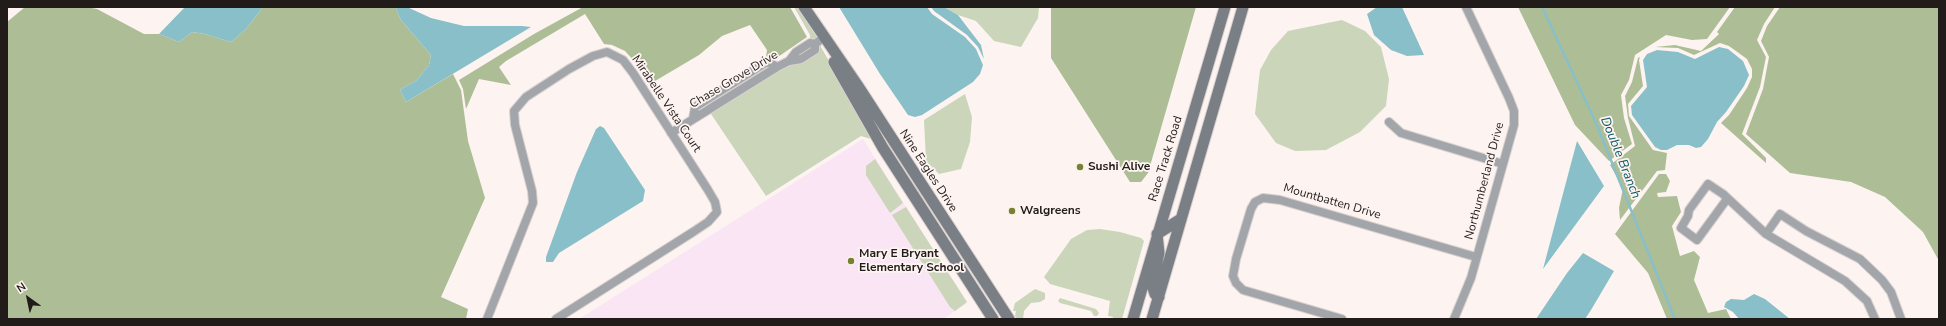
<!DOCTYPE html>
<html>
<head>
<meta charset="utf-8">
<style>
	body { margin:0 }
	#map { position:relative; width:1946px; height:326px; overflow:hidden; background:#fdf4f1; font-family:"Nunito Sans",sans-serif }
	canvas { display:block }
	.frame { position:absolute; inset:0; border:8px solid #211c1a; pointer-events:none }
	.north { position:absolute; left:8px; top:278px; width:40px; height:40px; -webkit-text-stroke:3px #fdf4f1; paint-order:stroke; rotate:327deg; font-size:11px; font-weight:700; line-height:16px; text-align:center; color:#211c1a }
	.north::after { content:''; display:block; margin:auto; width:14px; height:18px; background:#211c1a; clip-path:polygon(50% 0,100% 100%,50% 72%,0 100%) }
</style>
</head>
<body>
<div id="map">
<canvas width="1946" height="326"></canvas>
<div class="frame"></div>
<div class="north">N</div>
</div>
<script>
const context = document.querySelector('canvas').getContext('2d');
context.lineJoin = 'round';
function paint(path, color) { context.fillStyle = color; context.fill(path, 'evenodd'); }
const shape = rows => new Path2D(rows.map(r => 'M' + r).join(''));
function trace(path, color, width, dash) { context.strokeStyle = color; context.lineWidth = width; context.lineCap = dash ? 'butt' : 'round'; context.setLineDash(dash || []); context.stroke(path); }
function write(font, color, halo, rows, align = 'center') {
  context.font = font + ' "Nunito Sans",sans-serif'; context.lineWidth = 3.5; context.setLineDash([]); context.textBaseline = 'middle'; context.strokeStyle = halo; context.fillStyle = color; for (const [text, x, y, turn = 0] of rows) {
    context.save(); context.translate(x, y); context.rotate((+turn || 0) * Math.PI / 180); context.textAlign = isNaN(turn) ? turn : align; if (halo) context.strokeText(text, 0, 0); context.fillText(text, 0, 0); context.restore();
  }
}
const education = shape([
	[863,139,967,303,943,319,579,319]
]);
const green = shape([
	[794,7,800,7,820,40,821,47,874,140,861,136,766,196,709,111,810,40,810,35],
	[944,7,1039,7,1038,18,1021,47,994,41,976,21,958,15],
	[1342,20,1365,31,1381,47,1389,79,1386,106,1360,132,1326,150,1295,151,1276,143,1255,114,1260,70,1271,50,1288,31],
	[965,94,972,117,970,142,961,169,939,174,926,161,924,120],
	[875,159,903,203,890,213,866,175,866,166],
	[906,207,967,302,955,311,950,307,892,215],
	[1100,229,1120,232,1141,238,1144,241,1122,319,1113,319,1113,317,1108,316,1110,301,1050,284,1044,277,1071,239,1087,230],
	[1035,289,1045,293,1045,299,1040,302,1031,303,1024,311,1023,319,1017,319,1015,316,1016,311,1013,311,1015,303],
	[1060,298,1096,309,1099,313,1097,316,1094,316,1091,311,1060,303,1058,301]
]);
const forest = shape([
	[25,7,87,7,97,9,144,34,159,34,179,42,192,32,205,34,231,42,246,29,263,7,397,7,396,9,401,20,431,55,429,65,417,80,400,90,406,102,453,74,461,90,468,141,485,198,441,297,468,309,466,319,7,319,7,22],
	[583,7,790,7,807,37,775,59,766,57,767,50,750,25,722,36,699,55,650,84,636,63,625,51,612,45,604,44,585,14,506,61,499,67,511,85,479,79,466,109,463,89,459,80,534,34],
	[1051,7,1196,7,1148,173,1141,182,1130,182,1051,58],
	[1518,7,1730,7,1707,39,1692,40,1666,35,1635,55,1629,80,1621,95,1624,118,1632,144,1609,161,1575,125],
	[1735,7,1775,7,1764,24,1757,40,1766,57,1760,87,1742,134,1766,158,1766,163,1721,123,1729,115,1747,88,1752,77,1752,69,1747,59,1729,46,1720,43,1694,55,1678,48,1655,47,1675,45,1701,51,1719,34,1717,32],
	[1780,7,1939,7,1939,261,1923,232,1885,197,1851,182,1790,173,1746,134,1763,89,1769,57,1761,41,1767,26],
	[1640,57,1639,60,1643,86,1628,104,1629,116,1653,150,1667,153,1665,170,1657,171,1620,220,1619,208,1623,188,1610,165,1635,146,1628,118,1625,96,1632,82,1638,58],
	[1659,174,1666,174,1670,181,1666,192,1657,193,1658,197,1677,196,1681,212,1672,226,1680,256,1694,251,1700,257,1694,280,1708,313,1726,309,1731,319,1667,319,1648,273,1615,234]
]);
const water = shape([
	[185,7,263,7,246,29,231,42,205,34,192,32,179,42,159,34],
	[397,7,407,7,431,18,464,26,522,26,531,27,406,102,400,90,417,80,429,65,431,55,401,20,396,9],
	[839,7,927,7,932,14,965,37,976,49,983,65,980,74,973,82,922,115,915,117,908,115,880,74],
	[931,7,944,7,958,15,981,45,984,59,978,47,967,35,934,11],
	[1377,7,1402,7,1424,55,1407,56,1391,50,1374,35,1367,14],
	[1719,47,1728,49,1743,61,1749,75,1744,86,1726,112,1717,122,1708,139,1701,147,1696,148,1689,145,1677,145,1667,150,1661,150,1655,147,1632,115,1631,106,1647,87,1643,60,1647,54,1657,50,1678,52,1695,59],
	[600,126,604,128,645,190,643,201,559,253,553,262,546,262,546,257,577,172,596,129],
	[1577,141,1604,186,1543,269],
	[1583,253,1614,271,1591,310,1585,319,1536,319,1567,273],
	[1754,294,1765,299,1790,319,1739,319,1733,312,1724,307,1726,302,1731,299,1744,300]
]);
const stream = shape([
	[1542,7,1596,123,1675,319]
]);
const street = shape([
	[789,61,796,52,810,43,815,44,819,41],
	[693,119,695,107,765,63,771,63,777,67],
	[1389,122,1401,133,1503,164],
	[671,133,777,67,789,61,801,59,815,50,815,44],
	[1727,199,1697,240,1681,228,1688,216,1689,210,1708,184,1723,194,1766,234,1780,214,1806,231,1860,259,1882,280,1891,292,1901,319],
	[1766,234,1845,281,1867,301,1875,319],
	[487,319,533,203,532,191,515,125,514,111,526,97,569,69,593,56,607,52,623,60,633,73,708,190,715,202,717,212,708,222,693,232,556,319],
	[1342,319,1243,290,1236,283,1233,276,1236,259,1251,209,1255,202,1263,198,1280,200,1476,257],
	[1454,319,1471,278,1514,125,1514,111,1509,98,1466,7]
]);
const secondary = shape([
	[804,7,858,86,1009,319],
	[834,62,883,148,993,319],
	[1159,297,1155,294,1152,285,1159,253,1157,234,1181,219],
	[1133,319,1225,7],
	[1152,319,1243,7]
]);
const markers = [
	[1080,167,4,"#76822f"],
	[1012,211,4,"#76822f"],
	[851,261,4,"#76822f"]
];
const streetNames = [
	["Chase Grove Drive",734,80,-31],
	["Mirabelle Vista Court",666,104,56],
	["Race Track Road",1166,159,-73],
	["Nine Eagles Drive",928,171,57],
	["Northumberland Drive",1485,181,-75],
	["Mountbatten Drive",1332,202,16]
];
const poiNames = [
	["Sushi Alive",1088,167],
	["Walgreens",1020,211],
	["Mary E Bryant",859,254],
	["Elementary School",859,268]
];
const waterNames = [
	["Double Branch",1620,158,68]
];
paint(education, '#fae5f4');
paint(green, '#cad5ba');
paint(forest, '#adbe96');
paint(water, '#89bfc8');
trace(stream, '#89bfc8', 2.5);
trace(street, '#dad1cf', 10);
trace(secondary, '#dad1cf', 13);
trace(street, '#a2a6aa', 8);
trace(secondary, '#797f85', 11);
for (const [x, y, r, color] of markers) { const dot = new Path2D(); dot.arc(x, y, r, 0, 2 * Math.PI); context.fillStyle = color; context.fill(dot); trace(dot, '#fdf4f1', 1.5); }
write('12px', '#211c1a', '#fdf4f1', streetNames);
write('bold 12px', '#211c1a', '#fdf4f1', poiNames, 'left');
write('italic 13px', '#0c5a64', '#fdf4f1', waterNames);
</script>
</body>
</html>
